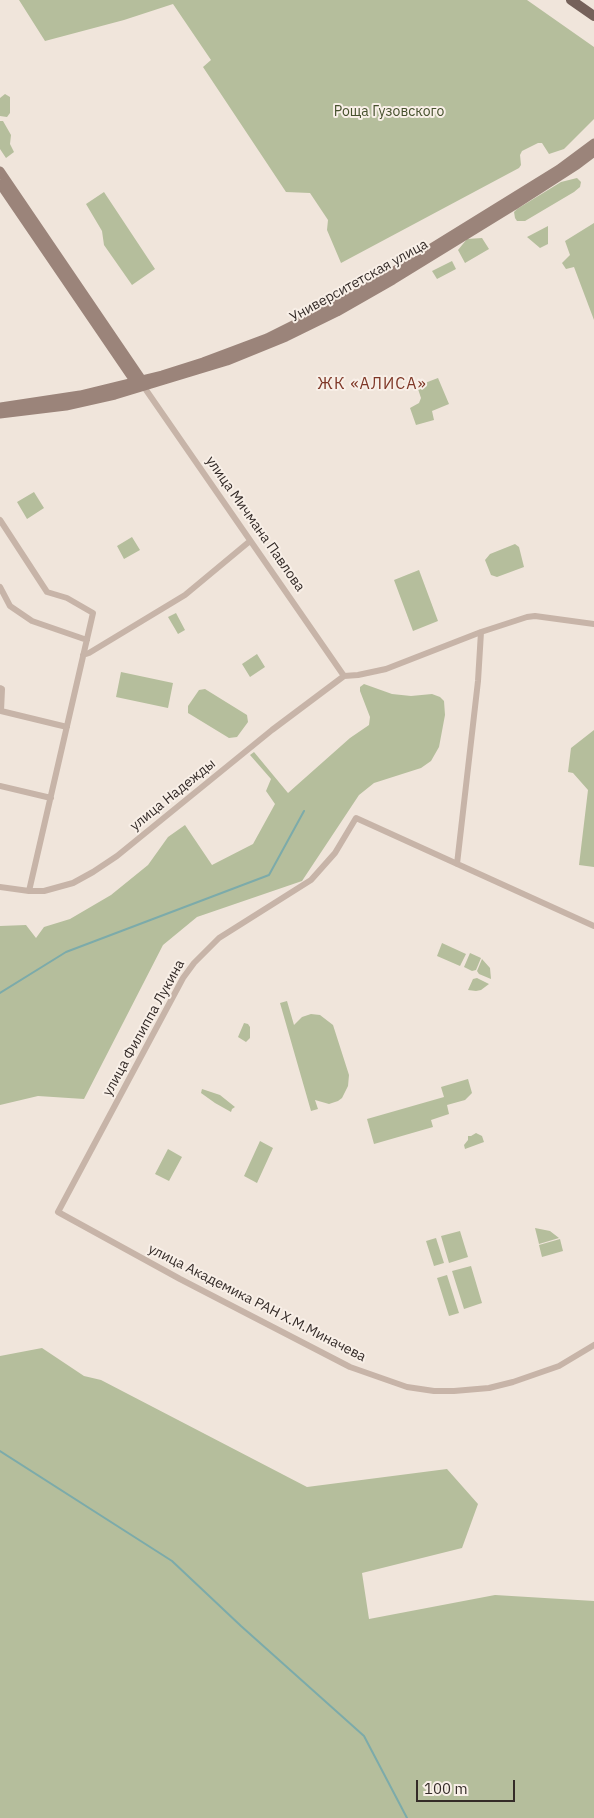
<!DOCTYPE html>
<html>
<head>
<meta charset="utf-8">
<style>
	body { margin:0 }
	#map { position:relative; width:594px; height:1818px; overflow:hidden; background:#f0e5db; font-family:"IBM Plex Sans",sans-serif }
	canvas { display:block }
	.scale { position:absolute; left:416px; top:1780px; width:99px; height:22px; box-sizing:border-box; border:2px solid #342b28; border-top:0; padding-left:6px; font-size:15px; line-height:18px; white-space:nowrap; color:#342b28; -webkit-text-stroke:4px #f8efe7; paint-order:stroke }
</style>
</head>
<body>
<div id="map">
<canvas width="594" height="1818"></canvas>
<div class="scale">100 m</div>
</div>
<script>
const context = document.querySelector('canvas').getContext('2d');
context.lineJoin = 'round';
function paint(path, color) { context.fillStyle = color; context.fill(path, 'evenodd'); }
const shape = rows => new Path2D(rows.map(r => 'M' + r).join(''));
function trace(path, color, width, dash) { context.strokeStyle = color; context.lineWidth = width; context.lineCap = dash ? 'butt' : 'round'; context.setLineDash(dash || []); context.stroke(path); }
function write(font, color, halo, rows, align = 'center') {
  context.font = font + ' "IBM Plex Sans",sans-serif'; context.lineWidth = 4; context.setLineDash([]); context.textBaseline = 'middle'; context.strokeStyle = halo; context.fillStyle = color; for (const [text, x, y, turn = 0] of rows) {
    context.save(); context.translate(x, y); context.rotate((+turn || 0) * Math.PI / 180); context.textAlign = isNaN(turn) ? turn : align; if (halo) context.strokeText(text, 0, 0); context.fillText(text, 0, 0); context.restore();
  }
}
const green = shape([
	[19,0,527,0,594,47,594,119,564,149,549,154,542,143,538,143,522,151,520,155,521,165,519,168,341,263,327,230,328,220,310,193,286,192,203,67,211,60,173,4,124,20,45,41],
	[5,94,10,97,10,113,7,117,0,116,0,98],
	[0,121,3,121,11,135,10,144,14,152,6,158,0,149],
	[577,178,581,182,580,187,574,192,525,221,517,221,515,218,514,212,517,209,561,182],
	[104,192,155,269,132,285,104,245,102,231,86,204],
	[594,223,594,320,574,267,566,269,562,263,570,255,565,241],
	[548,226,548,244,540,248,527,237],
	[482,238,489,249,465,263,458,250,467,239],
	[452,261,456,269,437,279,432,271],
	[438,378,449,404,432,411,434,420,416,425,410,408,419,403,421,398,417,386],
	[34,492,44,508,27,519,17,502],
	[132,537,140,550,124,559,117,546],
	[515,544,519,547,524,567,497,577,491,575,485,560,490,554],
	[419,570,438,621,413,631,394,580],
	[176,613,185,630,178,634,168,617],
	[257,654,265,667,250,677,242,664],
	[121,672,173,683,168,708,116,697],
	[364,684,392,694,411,696,432,694,440,697,444,701,445,715,439,747,431,761,421,768,374,783,359,795,302,881,197,917,163,945,84,1099,38,1096,0,1105,0,926,26,925,36,938,44,927,70,919,111,895,148,865,168,837,185,825,212,865,253,844,275,804,266,791,271,779,250,755,254,752,288,793,350,738,369,725,370,717,360,691,360,687],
	[205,689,247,715,248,722,237,737,229,738,188,713,188,706,199,690],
	[594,730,594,867,579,865,588,790,573,773,568,772,571,748],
	[442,943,466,954,460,966,437,956],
	[470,953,481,958,476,970,472,971,464,967],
	[482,959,490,968,491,979,479,974,477,971],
	[477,978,489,984,481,990,476,991,468,990,473,979],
	[287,1001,294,1025,302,1017,311,1014,320,1015,333,1025,349,1075,348,1086,342,1098,338,1101,329,1104,315,1100,318,1109,311,1111,280,1003],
	[244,1023,248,1024,250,1027,250,1038,246,1042,238,1037],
	[468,1079,472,1093,465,1100,447,1105,449,1114,431,1120,433,1127,374,1144,367,1119,444,1097,441,1087],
	[202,1089,220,1095,235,1107,232,1109,231,1112,215,1103,201,1093],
	[476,1133,482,1136,484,1142,465,1149,464,1145,468,1140,468,1136,471,1136],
	[260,1141,273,1148,257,1183,244,1176],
	[168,1149,182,1157,169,1181,155,1174],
	[535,1228,550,1231,559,1238,539,1244],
	[460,1231,468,1257,449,1263,441,1236],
	[436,1238,444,1263,434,1266,426,1241],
	[560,1239,563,1251,542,1257,539,1245],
	[471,1266,482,1303,464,1309,452,1271],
	[447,1275,459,1313,449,1316,437,1278],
	[42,1348,84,1376,101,1380,307,1487,447,1469,478,1504,462,1548,362,1573,369,1619,495,1595,594,1601,594,1818,0,1818,0,1356]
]);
const stream = shape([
	[0,993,66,952,269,875,304,811],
	[0,1451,172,1561,241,1626,364,1736,407,1818]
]);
const street = shape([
	[144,387,344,676],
	[0,520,47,592,67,598,93,613,29,891],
	[0,587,10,606,32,621,87,640],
	[83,655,89,653,185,595,250,541],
	[344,676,358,675,386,669,481,632,527,617,535,616,594,624],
	[0,688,2,689,1,711,67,727],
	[0,786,51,798],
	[457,864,478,681,481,632],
	[0,887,29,891,44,891,73,883,93,872,117,856,272,730,344,676],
	[594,926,356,818,335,853,311,880,219,938,194,963,183,978,58,1212,180,1279,350,1367,407,1387,434,1391,454,1391,489,1388,513,1382,559,1366,594,1345]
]);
const secondary = shape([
	[0,171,142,380,143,384],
	[0,184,135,382,139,384],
	[0,407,80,395,162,375,203,362,267,338,357,293,389,274,559,169,594,143],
	[0,414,66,406,115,395,227,361,286,337,337,312,393,280,515,205,577,165,594,152]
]);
const primary = shape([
	[571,0,594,16]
]);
const parkNames = [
	["Роща Гузовского",389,112]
];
const streetNames = [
	["Университетская улица",359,281,-29],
	["улица Мичмана Павлова",255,524,55],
	["улица Надежды",173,795,-39],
	["улица Филиппа Лукина",144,1028,-61],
	["улица Академика РАН Х.М.Миначева",257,1303,27]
];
const quarterNames = [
	["ЖК «АЛИСА»",372,384]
];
paint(green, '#b5be9c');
trace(stream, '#7cabaa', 2);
trace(street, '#c7b4a8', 6);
trace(secondary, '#9b847a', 9);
trace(primary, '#75615a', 10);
write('14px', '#46512d', '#f8efe7', parkNames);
write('14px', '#342b28', '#f8efe7', streetNames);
context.letterSpacing = '1px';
write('16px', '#7e3626', '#f8efe7', quarterNames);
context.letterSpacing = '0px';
</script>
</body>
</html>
